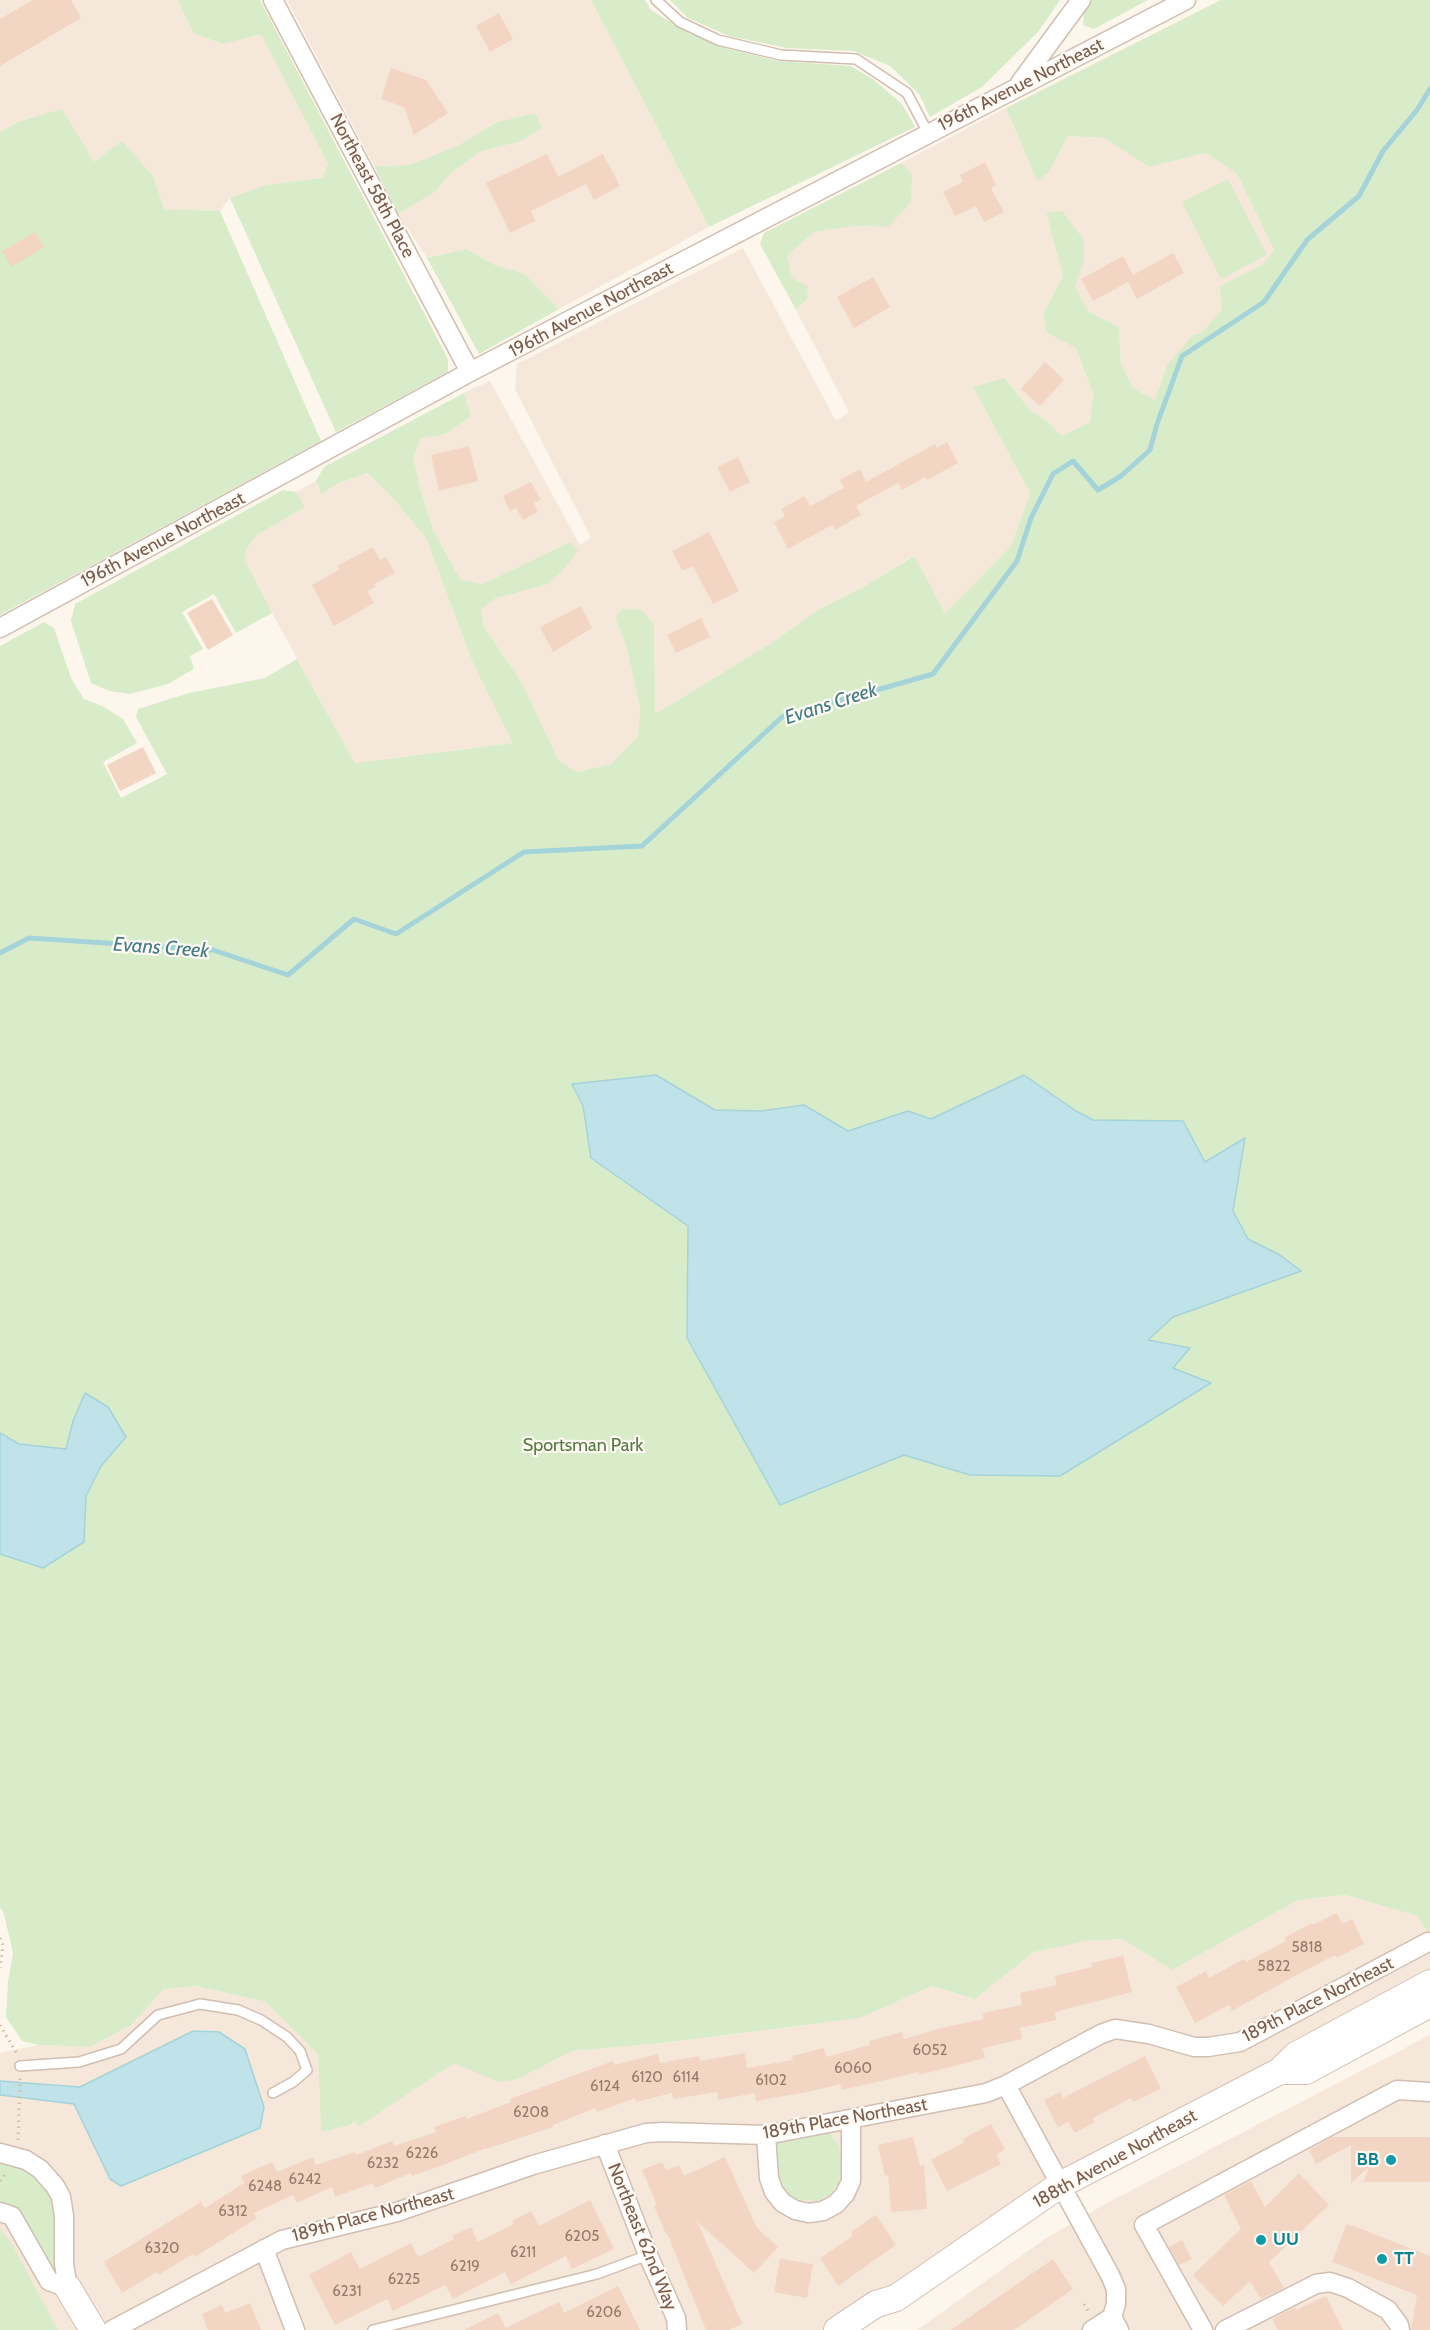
<!DOCTYPE html>
<html>
<head>
<meta charset="utf-8">
<style>
	body { margin:0 }
	canvas { display:block; background:#fdf6ec }
</style>
</head>
<body>
<canvas width="1430" height="2330"></canvas>
<script>
const context = document.querySelector('canvas').getContext('2d');
context.lineJoin = 'round';
function paint(path, color) { context.fillStyle = color; context.fill(path, 'evenodd'); }
const shape = rows => new Path2D(rows.map(r => 'M' + r).join(''));
function trace(path, color, width, dash) { context.strokeStyle = color; context.lineWidth = width; context.lineCap = dash ? 'butt' : 'round'; context.setLineDash(dash || []); context.stroke(path); }
function write(font, color, halo, rows, align = 'center') {
  context.font = font + ' Cabin,sans-serif'; context.lineWidth = 4.5; context.setLineDash([]); context.textBaseline = 'middle'; context.strokeStyle = halo; context.fillStyle = color; for (const [text, x, y, turn = 0] of rows) {
    context.save(); context.translate(x, y); context.rotate((+turn || 0) * Math.PI / 180); context.textAlign = isNaN(turn) ? turn : align; if (halo) context.strokeText(text, 0, 0); context.fillText(text, 0, 0); context.restore();
  }
}
const residential = shape([
	[0,0,178,0,193,33,223,44,261,33,328,164,322,178,266,186,230,198,220,211,163,209,153,176,122,142,94,163,18,122,0,132],
	[287,0,591,0,709,227,559,309,525,274,495,265,466,249,427,258,398,214,435,192,450,174,480,152,521,141,535,113,497,122,457,146,410,165,374,166],
	[1006,108,1037,181,1049,172,1068,136,1104,138,1149,167,1206,153,1237,174,1274,250,1263,264,1220,286,1221,311,1201,333,1167,365,1155,400,1133,388,1121,364,1119,327,1088,311,1074,286,1084,261,1046,212,1063,276,1043,314,1076,348,1093,394,1090,422,1062,436,1048,422,1030,410,1006,379,973,387,1030,493,1011,546,945,613,913,556,863,587,818,610,773,642,655,714,654,625,615,618,626,645,640,708,638,736,611,764,577,772,559,761,522,683,484,627,481,610,496,598,519,591,570,542,483,584,460,579,433,530,421,491,413,457,421,437,446,434,471,416,464,393,490,381,580,545,591,538,515,389,517,364,743,248,836,421,849,412,796,310,807,299,792,278,787,256,814,232,855,226,888,227,912,174,901,163],
	[366,473,392,497,426,538,472,661,514,743,355,763,272,613,243,559,247,548,258,534,304,507,296,492,316,481,323,494,339,483],
	[1345,1895,1419,1916,1430,1937,1430,1983,836,2330,0,2330,0,2053,39,2045,90,2047,131,2025,164,1989,196,1986,266,2002,318,2052,321,2132,348,2126,419,2082,448,2060,518,2079,572,2051,663,2043,860,2018,932,1986,975,1999,1045,1943,1122,1939,1172,1970,1298,1900],
	[1430,2035,1430,2330,917,2330,1045,2239,1107,2203]
]);
const green = shape([
	[178,0,260,0,448,359,448,372,336,432,230,198,266,185,322,178,328,164,261,34,223,44,193,33],
	[591,0,645,0,651,10,688,33,729,49,778,61,851,66,874,80,902,104,915,127,709,227],
	[670,0,1060,0,1038,32,982,87,930,117,919,94,890,66,854,51,787,48,729,36,688,18],
	[1092,0,1148,0,1094,29,1083,25,1084,13],
	[1221,0,1430,0,1430,1937,1418,1916,1345,1895,1298,1900,1172,1970,1122,1939,1086,1941,1034,1952,975,1999,932,1986,860,2018,663,2043,572,2051,518,2079,499,2082,456,2064,451,2065,359,2126,355,2121,348,2126,321,2132,318,2054,266,2002,196,1986,164,1989,131,2025,90,2047,39,2045,22,2041,6,2017,8,1981,13,1953,4,1914,0,1907,0,646,44,622,54,628,71,678,84,699,104,707,123,719,137,743,103,762,121,798,167,774,136,717,138,709,189,693,265,678,297,659,355,763,513,743,472,661,426,538,392,497,367,473,339,483,322,494,316,481,324,467,464,393,471,416,446,434,421,438,413,457,421,491,433,530,460,579,483,584,570,542,578,551,564,569,548,584,496,598,481,610,484,627,522,683,559,761,577,772,611,764,638,736,640,708,626,645,615,618,622,609,642,610,654,625,655,714,773,642,818,610,863,587,914,556,945,613,1011,546,1030,493,973,387,1005,378,1030,410,1048,422,1062,436,1090,422,1093,394,1076,348,1047,333,1043,314,1063,276,1046,212,1062,211,1084,240,1084,261,1075,286,1088,311,1119,327,1121,364,1133,388,1155,400,1167,365,1193,335,1201,333,1221,311,1220,286,1263,264,1274,250,1237,174,1206,153,1149,167,1104,138,1068,136,1049,172,1037,181,1006,108],
	[62,109,94,162,122,141,153,176,164,209,220,211,321,441,0,615,0,132,18,122],
	[535,113,542,128,521,141,480,152,450,174,435,192,398,214,374,166,410,165,457,146,497,122],
	[901,163,912,174,911,202,888,227,855,226,814,232,787,256,792,278,808,287,807,299,796,310,760,244,764,233],
	[1228,179,1267,255,1221,279,1182,202],
	[466,249,495,265,525,274,559,309,479,354,427,258],
	[283,490,296,492,305,507,258,534,247,548,244,559,272,613,236,633,214,594,182,612,203,649,190,656,194,669,168,684,130,694,109,691,91,683,71,621,75,604],
	[824,2131,830,2134,839,2146,842,2172,838,2184,829,2195,818,2201,795,2199,786,2192,779,2182,776,2151,777,2144,782,2138],
	[0,2159,30,2169,52,2193,56,2209,62,2283,0,2206],
	[0,2229,11,2242,58,2330,0,2330]
]);
const water = shape([
	[656,1075,715,1110,761,1111,804,1105,848,1131,908,1111,931,1119,1024,1075,1076,1111,1093,1120,1183,1121,1205,1162,1245,1138,1233,1211,1248,1239,1280,1255,1301,1271,1173,1317,1148,1340,1190,1348,1173,1368,1211,1383,1060,1476,970,1475,904,1455,780,1505,687,1338,688,1226,591,1158,583,1106,572,1084,656,1075],
	[85,1393,108,1407,126,1437,101,1466,86,1496,84,1542,43,1568,0,1554,0,1433,19,1444,66,1449,73,1421,85,1393],
	[193,2031,219,2032,245,2049,264,2107,260,2128,121,2186,110,2179,74,2104,0,2095,0,2081,80,2087,193,2031]
]);
const stream = shape([
	[0,953,29,938,213,950,288,975,354,919,396,934,524,852,642,846,782,717,933,674,1017,561,1031,518,1053,474,1073,461,1098,490,1121,476,1150,450,1157,424,1182,356,1264,302,1307,240,1359,196,1383,151,1417,110,1430,89]
]);
const building = shape([
	[33,0,71,0,81,18,0,66,0,19],
	[499,13,513,39,490,52,476,26],
	[391,68,426,80,448,113,414,135,404,107,381,99],
	[547,154,558,177,603,154,620,186,594,200,586,184,531,211,535,221,510,233,486,183],
	[985,162,996,185,991,188,1004,212,984,222,976,206,955,216,943,192,963,182,960,175],
	[35,232,44,247,11,267,2,251],
	[1173,253,1184,273,1137,299,1128,282,1093,301,1081,279,1123,256,1133,275],
	[873,277,890,307,854,328,837,297],
	[1045,362,1064,380,1040,406,1021,389],
	[947,442,958,463,927,480,925,477,902,490,898,483,856,506,861,515,835,530,832,525,788,549,774,522,785,516,781,509,804,496,810,506,844,488,840,480,860,469,866,482,935,444,937,448],
	[469,446,478,481,439,491,431,455],
	[738,457,750,482,730,492,717,467],
	[531,482,541,500,534,503,538,512,523,520,516,508,510,511,503,496],
	[709,532,739,591,713,604,693,566,682,571,672,551],
	[373,547,380,560,386,557,395,573,374,584,376,586,367,591,374,603,334,626,312,585,339,570,337,566],
	[212,599,233,635,208,650,187,613],
	[581,606,592,628,553,652,540,627],
	[701,618,710,637,676,653,667,635],
	[143,747,156,773,120,791,107,765],
	[1337,1913,1342,1924,1352,1919,1364,1944,1337,1958,1335,1955,1302,1972,1232,2011,1229,2005,1195,2023,1176,1987,1206,1971,1209,1978,1244,1959,1246,1962,1286,1941,1284,1938,1312,1923,1313,1925],
	[1123,1956,1132,1992,1055,2012,1056,2020,1020,2028,1022,2039,983,2048,985,2058,919,2075,919,2072,842,2090,840,2084,808,2092,756,2101,755,2093,718,2100,717,2092,673,2099,672,2093,636,2102,635,2098,597,2112,595,2108,553,2125,553,2127,486,2149,486,2148,443,2165,412,2176,411,2173,375,2188,373,2183,335,2197,332,2187,297,2203,293,2195,254,2213,257,2218,195,2257,193,2254,158,2275,157,2272,122,2293,104,2262,201,2202,205,2208,244,2183,241,2176,272,2162,277,2172,313,2157,316,2165,355,2152,356,2155,392,2141,394,2146,436,2132,434,2127,466,2116,467,2119,511,2102,510,2099,613,2061,614,2065,658,2054,660,2063,699,2056,700,2061,745,2053,747,2068,793,2060,792,2056,824,2048,826,2057,870,2045,869,2041,902,2032,904,2039,941,2028,984,2019,982,2013,1022,2005,1020,1993,1057,1985,1055,1976,1092,1967,1091,1963],
	[1145,2056,1161,2089,1133,2102,1131,2098,1093,2118,1095,2122,1075,2133,1068,2122,1058,2127,1044,2100,1060,2092,1063,2098],
	[991,2124,1005,2149,996,2155,1001,2164,947,2191,931,2160,965,2142,963,2139],
	[913,2137,920,2166,924,2164,927,2209,891,2212,888,2175,885,2176,878,2145],
	[1332,2137,1430,2137,1430,2182,1363,2182,1370,2166,1351,2183,1351,2145,1316,2164,1309,2150],
	[725,2157,757,2228,778,2247,754,2273,697,2221,742,2324,729,2330,706,2330,667,2233,666,2234,654,2206,657,2205,642,2170,662,2162,666,2170,679,2165,684,2176],
	[1299,2173,1329,2205,1269,2262,1284,2288,1261,2299,1250,2281,1223,2306,1193,2275,1241,2229,1224,2195,1251,2181,1265,2207],
	[590,2200,614,2249,572,2269,566,2256,511,2284,505,2272,453,2299,445,2285,393,2311,387,2299,335,2325,309,2275,351,2252,360,2269,411,2243,418,2257,454,2239,452,2236,471,2227,478,2242,514,2224,512,2221,531,2211,539,2226],
	[876,2215,896,2245,838,2286,820,2258,853,2236,851,2232],
	[1347,2223,1351,2227,1351,2225,1430,2256,1430,2330,1411,2330,1417,2295,1332,2262],
	[1182,2240,1192,2259,1179,2265,1169,2247],
	[780,2259,813,2264,807,2298,774,2292],
	[1053,2259,1073,2289,1014,2330,951,2330],
	[618,2286,640,2330,464,2330,498,2313,506,2328,559,2302,564,2313],
	[1326,2296,1343,2330,1278,2330,1272,2319,1295,2307,1296,2310],
	[250,2303,261,2330,208,2330,202,2314,222,2305,225,2313]
]);
const path = shape([
	[0,1938,3,1945,0,1968],
	[0,2025,17,2054],
	[18,2140,20,2078],
	[0,2181,7,2172],
	[1084,2304,1089,2312]
]);
const lane = shape([
	[656,0,680,22,718,40,781,55,856,59,907,93,928,133],
	[20,2066,79,2062,121,2049,158,2015,200,2004,238,2010,261,2020,287,2037,300,2051,307,2070,293,2082,273,2093],
	[373,2330,597,2274,648,2255]
]);
const street = shape([
	[273,0,470,372],
	[1020,83,1081,0],
	[0,628,470,372,1186,0],
	[1006,2085,1110,2275,1116,2289,1116,2304,1112,2317,1119,2330],
	[766,2135,769,2178,774,2192,783,2203,795,2210,809,2213,823,2211,836,2204,845,2194,851,2181,851,2120],
	[605,2144,648,2255,676,2318,677,2330],
	[0,2153,26,2160,40,2169,55,2186,61,2197,64,2216,64,2264,68,2288,49,2281,12,2216,0,2212],
	[264,2249,295,2330],
	[112,2330,282,2240,397,2212,533,2165,646,2133,663,2132,766,2135,986,2093,1006,2085,1101,2034,1115,2029,1149,2034,1194,2047,1208,2047,1240,2042,1428,1942],
	[1092,2330,1112,2317],
	[1203,2330,1144,2225,1397,2090,1430,2092],
	[1225,2330,1316,2284,1330,2282,1348,2288,1388,2310,1399,2325,1400,2330]
]);
const secondary = shape([
	[1280,2071,1306,2071,1430,2004],
	[68,2288,93,2330],
	[837,2330,876,2304,896,2298,1060,2185,1280,2071,1296,2055,1430,1983]
]);
const markers = [
	[1391,2160,6,"#0f9aa8"],
	[1261,2240,6,"#0f9aa8"],
	[1382,2259,6,"#0f9aa8"]
];
const numberNames = [
	["5818",1307,1948],
	["5822",1274,1967],
	["6052",930,2051],
	["6060",853,2069],
	["6120",647,2078],
	["6114",686,2078],
	["6102",771,2081],
	["6124",605,2087],
	["6208",531,2113],
	["6226",422,2154],
	["6232",383,2164],
	["6242",305,2180],
	["6248",265,2187],
	["6312",233,2212],
	["6205",582,2237],
	["6320",162,2249],
	["6211",523,2253],
	["6219",465,2267],
	["6225",404,2280],
	["6231",347,2292],
	["6206",604,2313]
];
const streetNames = [
	["196th Avenue Northeast",1021,85,-27],
	["Northeast 58th Place",372,186,62],
	["196th Avenue Northeast",591,310,-28],
	["196th Avenue Northeast",163,540,-28],
	["189th Place Northeast",1318,2000,-27],
	["189th Place Northeast",845,2119,-10],
	["188th Avenue Northeast",1115,2159,-29],
	["189th Place Northeast",373,2215,-15],
	["Northeast 62nd Way",642,2237,68]
];
const parkNames = [
	["Sportsman Park",583,1446]
];
const cultureNames = [
	["BB",1379,2160,"right"],
	["UU",1273,2240],
	["TT",1394,2259]
];
const waterNames = [
	["Evans Creek",831,704,-18],
	["Evans Creek",161,948,4]
];
paint(residential, '#f5e8da');
paint(green, '#d8ecc9');
paint(water, '#bfe3e8');
trace(water, '#a5d3da', 1.5);
trace(stream, '#a5d3da', 5);
paint(building, '#f3d5c3');
trace(lane, '#d1beb0', 12);
trace(street, '#d1beb0', 21);
trace(secondary, '#d6c0b0', 28);
trace(path, '#d9b8a5', 3, [1.5, 4.5]);
trace(lane, '#fff', 9);
trace(street, '#fff', 18);
trace(secondary, '#fff', 26);
for (const [x, y, r, color] of markers) { const dot = new Path2D(); dot.arc(x, y, r, 0, 2 * Math.PI); context.fillStyle = color; context.fill(dot); trace(dot, '#fffaf3', 2); }
write('15px', '#987a6a', null, numberNames);
write('18px', '#7a5c4d', '#fffaf3', streetNames);
write('18px', '#537a41', '#fffaf3', parkNames);
write('bold 18px', '#0d838f', '#fffaf3', cultureNames, 'left');
write('italic 20px', '#437c86', '#fffaf3', waterNames);
</script>
</body>
</html>
